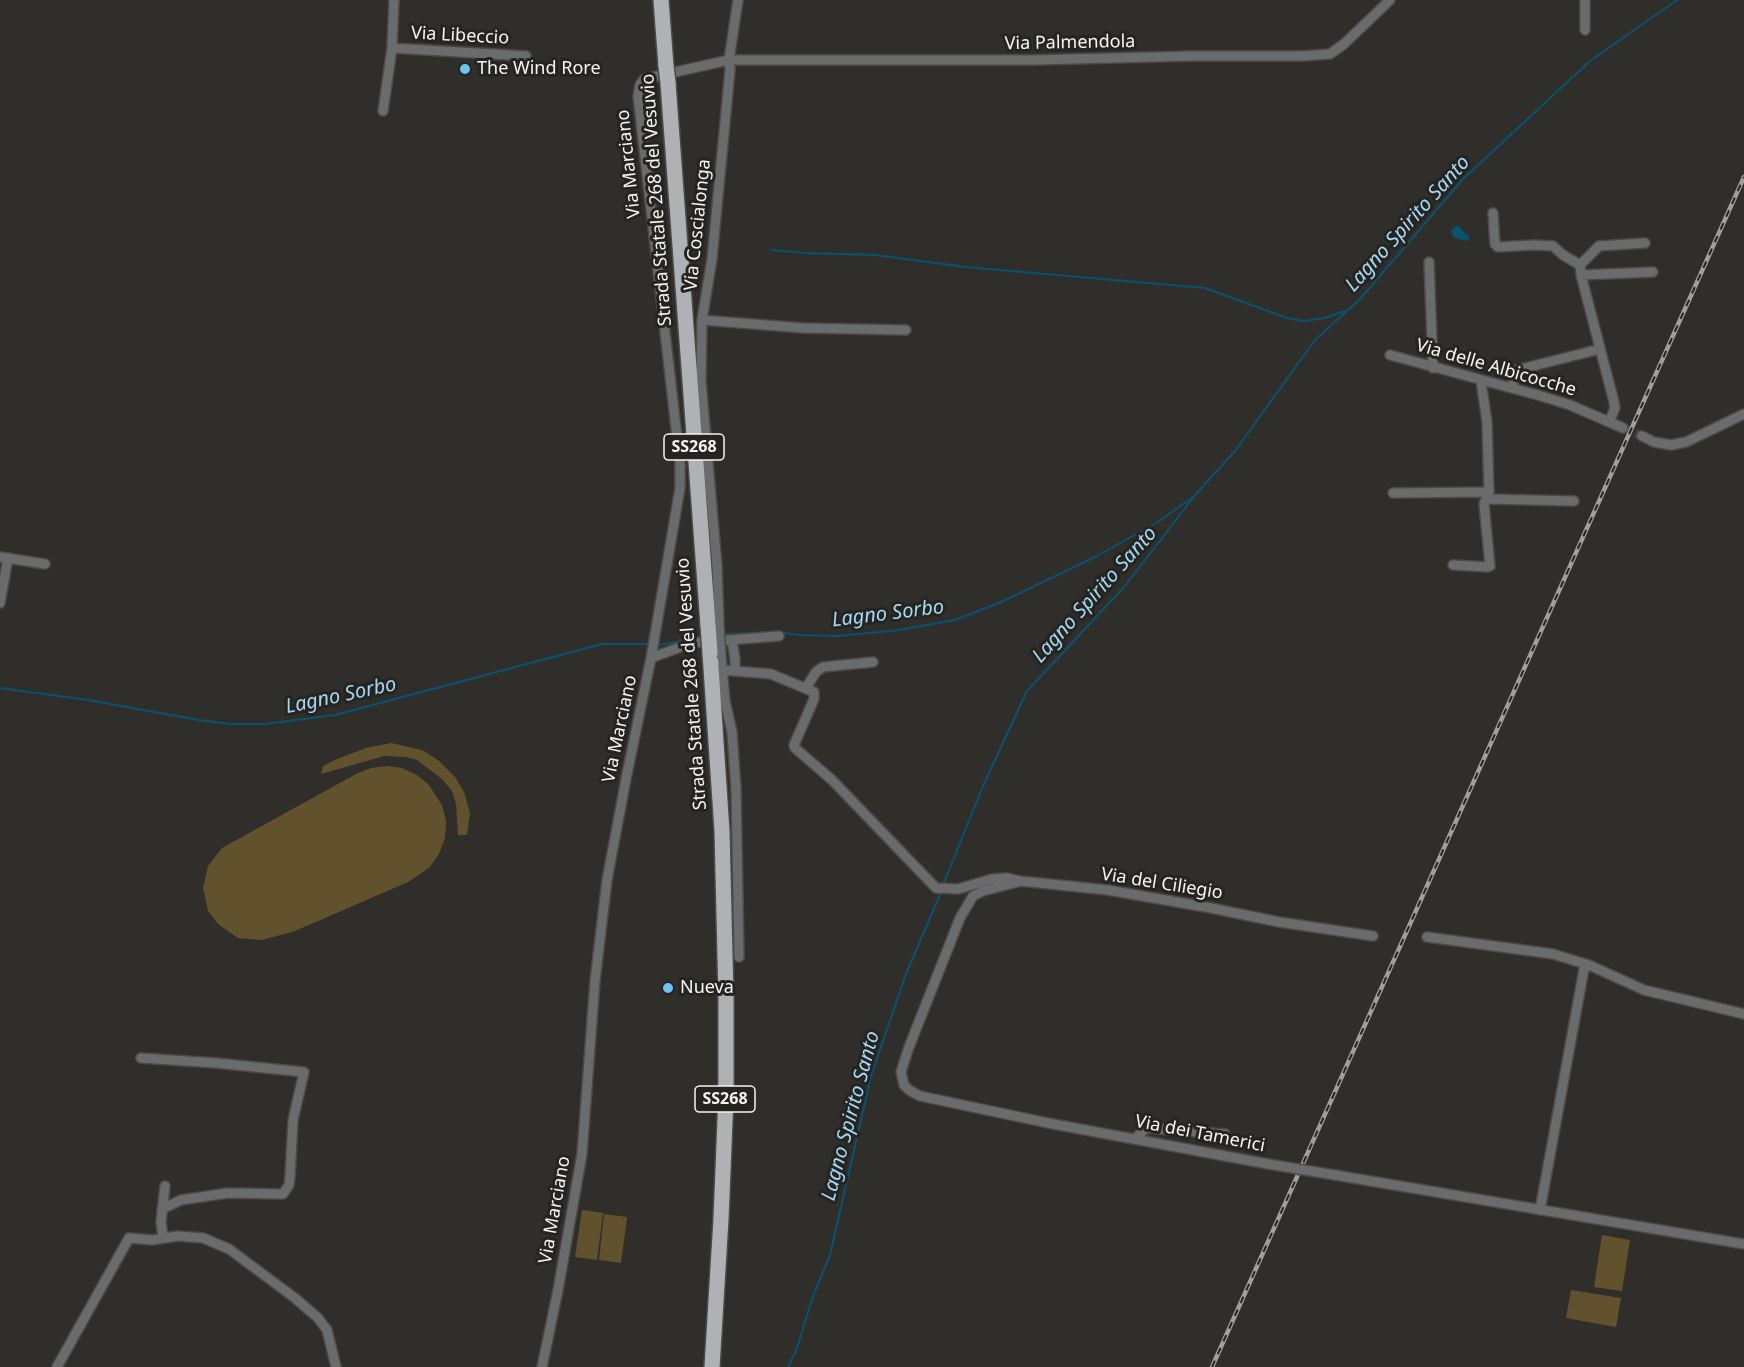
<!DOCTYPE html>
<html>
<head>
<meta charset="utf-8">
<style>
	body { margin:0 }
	canvas { display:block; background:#302e2b }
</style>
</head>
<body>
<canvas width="1744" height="1367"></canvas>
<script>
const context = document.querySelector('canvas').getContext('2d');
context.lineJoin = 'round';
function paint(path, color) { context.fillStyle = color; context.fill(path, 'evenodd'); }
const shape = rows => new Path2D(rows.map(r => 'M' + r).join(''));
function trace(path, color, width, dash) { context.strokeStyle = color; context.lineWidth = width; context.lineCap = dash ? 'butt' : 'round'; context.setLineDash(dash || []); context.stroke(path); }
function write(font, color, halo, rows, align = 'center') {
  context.font = font + ' "Noto Sans",sans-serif'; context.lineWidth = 6; context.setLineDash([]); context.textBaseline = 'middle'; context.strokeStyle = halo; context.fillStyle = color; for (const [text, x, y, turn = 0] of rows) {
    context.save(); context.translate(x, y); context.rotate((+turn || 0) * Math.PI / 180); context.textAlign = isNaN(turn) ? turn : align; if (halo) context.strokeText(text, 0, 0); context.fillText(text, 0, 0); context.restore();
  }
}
const green = shape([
	[391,743,422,750,438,760,455,777,464,792,470,813,467,835,458,835,456,804,452,791,442,779,417,760,406,757,384,756,321,774,323,766,337,759,366,748],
	[387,766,402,768,417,775,429,785,442,805,446,821,445,838,439,854,429,868,408,882,295,931,262,940,238,938,218,924,208,911,203,888,208,866,222,848,356,774,371,768],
	[582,1210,603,1213,597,1260,575,1257],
	[604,1214,627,1217,621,1263,599,1260],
	[1602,1235,1630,1240,1622,1291,1594,1287],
	[1571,1290,1621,1298,1616,1327,1566,1318]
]);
const water = shape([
	[1456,226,1459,226,1465,234,1468,234,1469,239,1467,241,1453,237,1451,230]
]);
const stream = shape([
	[772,250,805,253,875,255,966,267,1205,288,1287,318,1304,321,1325,318,1348,310],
	[778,632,799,635,838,636,899,630,955,620,999,603,1095,557,1158,522,1193,497],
	[721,634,767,633],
	[659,645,704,637],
	[0,688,88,700,199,720,231,724,265,724,335,715,602,644,648,644],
	[943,885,983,786,1027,691,1125,586,1196,494,1235,451,1315,340,1360,299,1463,179,1590,61,1677,0],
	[788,1367,796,1351,813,1296,830,1255,871,1076,906,974,942,890]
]);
const minorTunnel = shape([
	[1623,428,1642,436]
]);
const minor = shape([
	[1585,30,1585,0],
	[392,48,526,56],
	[383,111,392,48,394,0],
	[1493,213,1495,244,1498,247,1534,245,1553,246,1563,255,1580,265],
	[1429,262,1433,368],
	[1581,275,1653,272],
	[702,320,803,328,906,330],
	[1390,355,1541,396,1570,405,1623,428],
	[1513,387,1513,371,1600,349],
	[1609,422,1615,408,1614,402,1581,275,1580,265,1599,246,1645,243],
	[1642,436,1654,442,1671,445,1686,442,1744,414],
	[1393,493,1489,492],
	[1487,499,1574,501],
	[0,557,45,564],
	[1453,565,1488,567,1490,566,1484,504,1489,492,1487,422,1481,381],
	[0,603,8,558],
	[719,624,717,566,701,381,702,320,712,259,730,70,729,60,738,0],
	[732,640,735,659,735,671],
	[721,656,725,701,732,732,736,789,739,957],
	[651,658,691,643,779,636],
	[722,670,771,674,814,692,814,699,794,745,795,748,832,780,936,888,958,889,992,879,1007,878,1020,881,1108,890,1211,908,1279,922,1373,936],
	[806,688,816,672,823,667,873,662],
	[1018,882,983,891,973,896,960,918,909,1047,901,1072,904,1085,909,1090,920,1096,1048,1123,1268,1164],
	[1427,937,1553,954,1589,965,1644,990,1744,1014],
	[141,1058,216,1063,304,1072,293,1120,290,1176,289,1185,283,1194,228,1193,181,1200,162,1209],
	[1135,1139,1146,1128,1225,1134],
	[1335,1175,1744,1244],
	[1540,1210,1584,969,1589,965],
	[163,1237,161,1222,165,1186],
	[57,1367,129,1238,152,1240,178,1236,203,1238,229,1249,295,1298,318,1318,327,1330,336,1367],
	[542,1367,558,1290,582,1154,595,981,607,880,626,779,651,658,680,488,680,463,638,96,640,85,644,79,729,60,1034,60,1191,56,1302,56,1330,54,1344,44,1390,0]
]);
const trunk = shape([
	[661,0,666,66],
	[668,83,708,625],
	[710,653,722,831,726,997,726,1096,721,1219,712,1367]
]);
const rail = shape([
	[1212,1367,1744,177]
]);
const minorBridge = shape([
	[719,624,721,656],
	[1268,1164,1335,1175]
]);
const trunkBridge = shape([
	[666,66,668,83],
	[708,625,710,653]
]);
const markers = [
	[465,69,6,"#6ac3f1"],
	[668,988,6,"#6ac3f1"]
];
const shields = [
	[694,447,60],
	[725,1099,60]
];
const shieldNames = [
	["SS268",694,447],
	["SS268",725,1099]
];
const streetNames = [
	["Via Libeccio",460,36,3],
	["Via Palmendola",1070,43,-1],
	["Via Marciano",629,164,-96],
	["Strada Statale 268 del Vesuvio",657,200,-94],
	["Via Coscialonga",698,225,-84],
	["Via delle Albicocche",1496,368,16],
	["Strada Statale 268 del Vesuvio",692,684,-94],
	["Via Marciano",620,729,-78],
	["Via del Ciliegio",1162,884,9],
	["Via dei Tamerici",1200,1134,11],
	["Via Marciano",555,1210,-80]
];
const poiNames = [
	["The Wind Rore",477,69],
	["Nueva",680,988]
];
const waterNames = [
	["Lagno Spirito Santo",1408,224,-48],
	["Lagno Spirito Santo",1095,595,-48],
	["Lagno Sorbo",888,614,-7],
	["Lagno Sorbo",341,696,-12],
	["Lagno Spirito Santo",851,1116,-75]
];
paint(green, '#62512d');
paint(water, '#085372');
trace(stream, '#085372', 2);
trace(minorTunnel, '#44423f', 9, [9, 4.5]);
trace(minor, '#4c4a47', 12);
trace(trunk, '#4c4a47', 18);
trace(minor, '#696b6c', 9);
trace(trunk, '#aeb2b5', 15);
trace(rail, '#a19f9c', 4.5);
trace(rail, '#262421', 2, [7]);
trace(minorBridge, '#4c4a47', 12, []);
trace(trunkBridge, '#4c4a47', 18, []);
trace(minorBridge, '#696b6c', 9);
trace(trunkBridge, '#aeb2b5', 15);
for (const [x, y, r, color] of markers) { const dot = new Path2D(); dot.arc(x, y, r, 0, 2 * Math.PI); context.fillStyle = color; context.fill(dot); trace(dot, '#262421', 2); }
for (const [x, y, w] of shields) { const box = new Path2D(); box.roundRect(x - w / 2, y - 13, w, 26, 4.5); context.fillStyle = '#262421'; context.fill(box); trace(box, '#f6f5f2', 1.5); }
write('bold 16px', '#f6f5f2', null, shieldNames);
write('18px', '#f6f5f2', '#262421', streetNames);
write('18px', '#f6f5f2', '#262421', poiNames, 'left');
write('italic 20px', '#a4d9f6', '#262421', waterNames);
</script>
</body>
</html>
